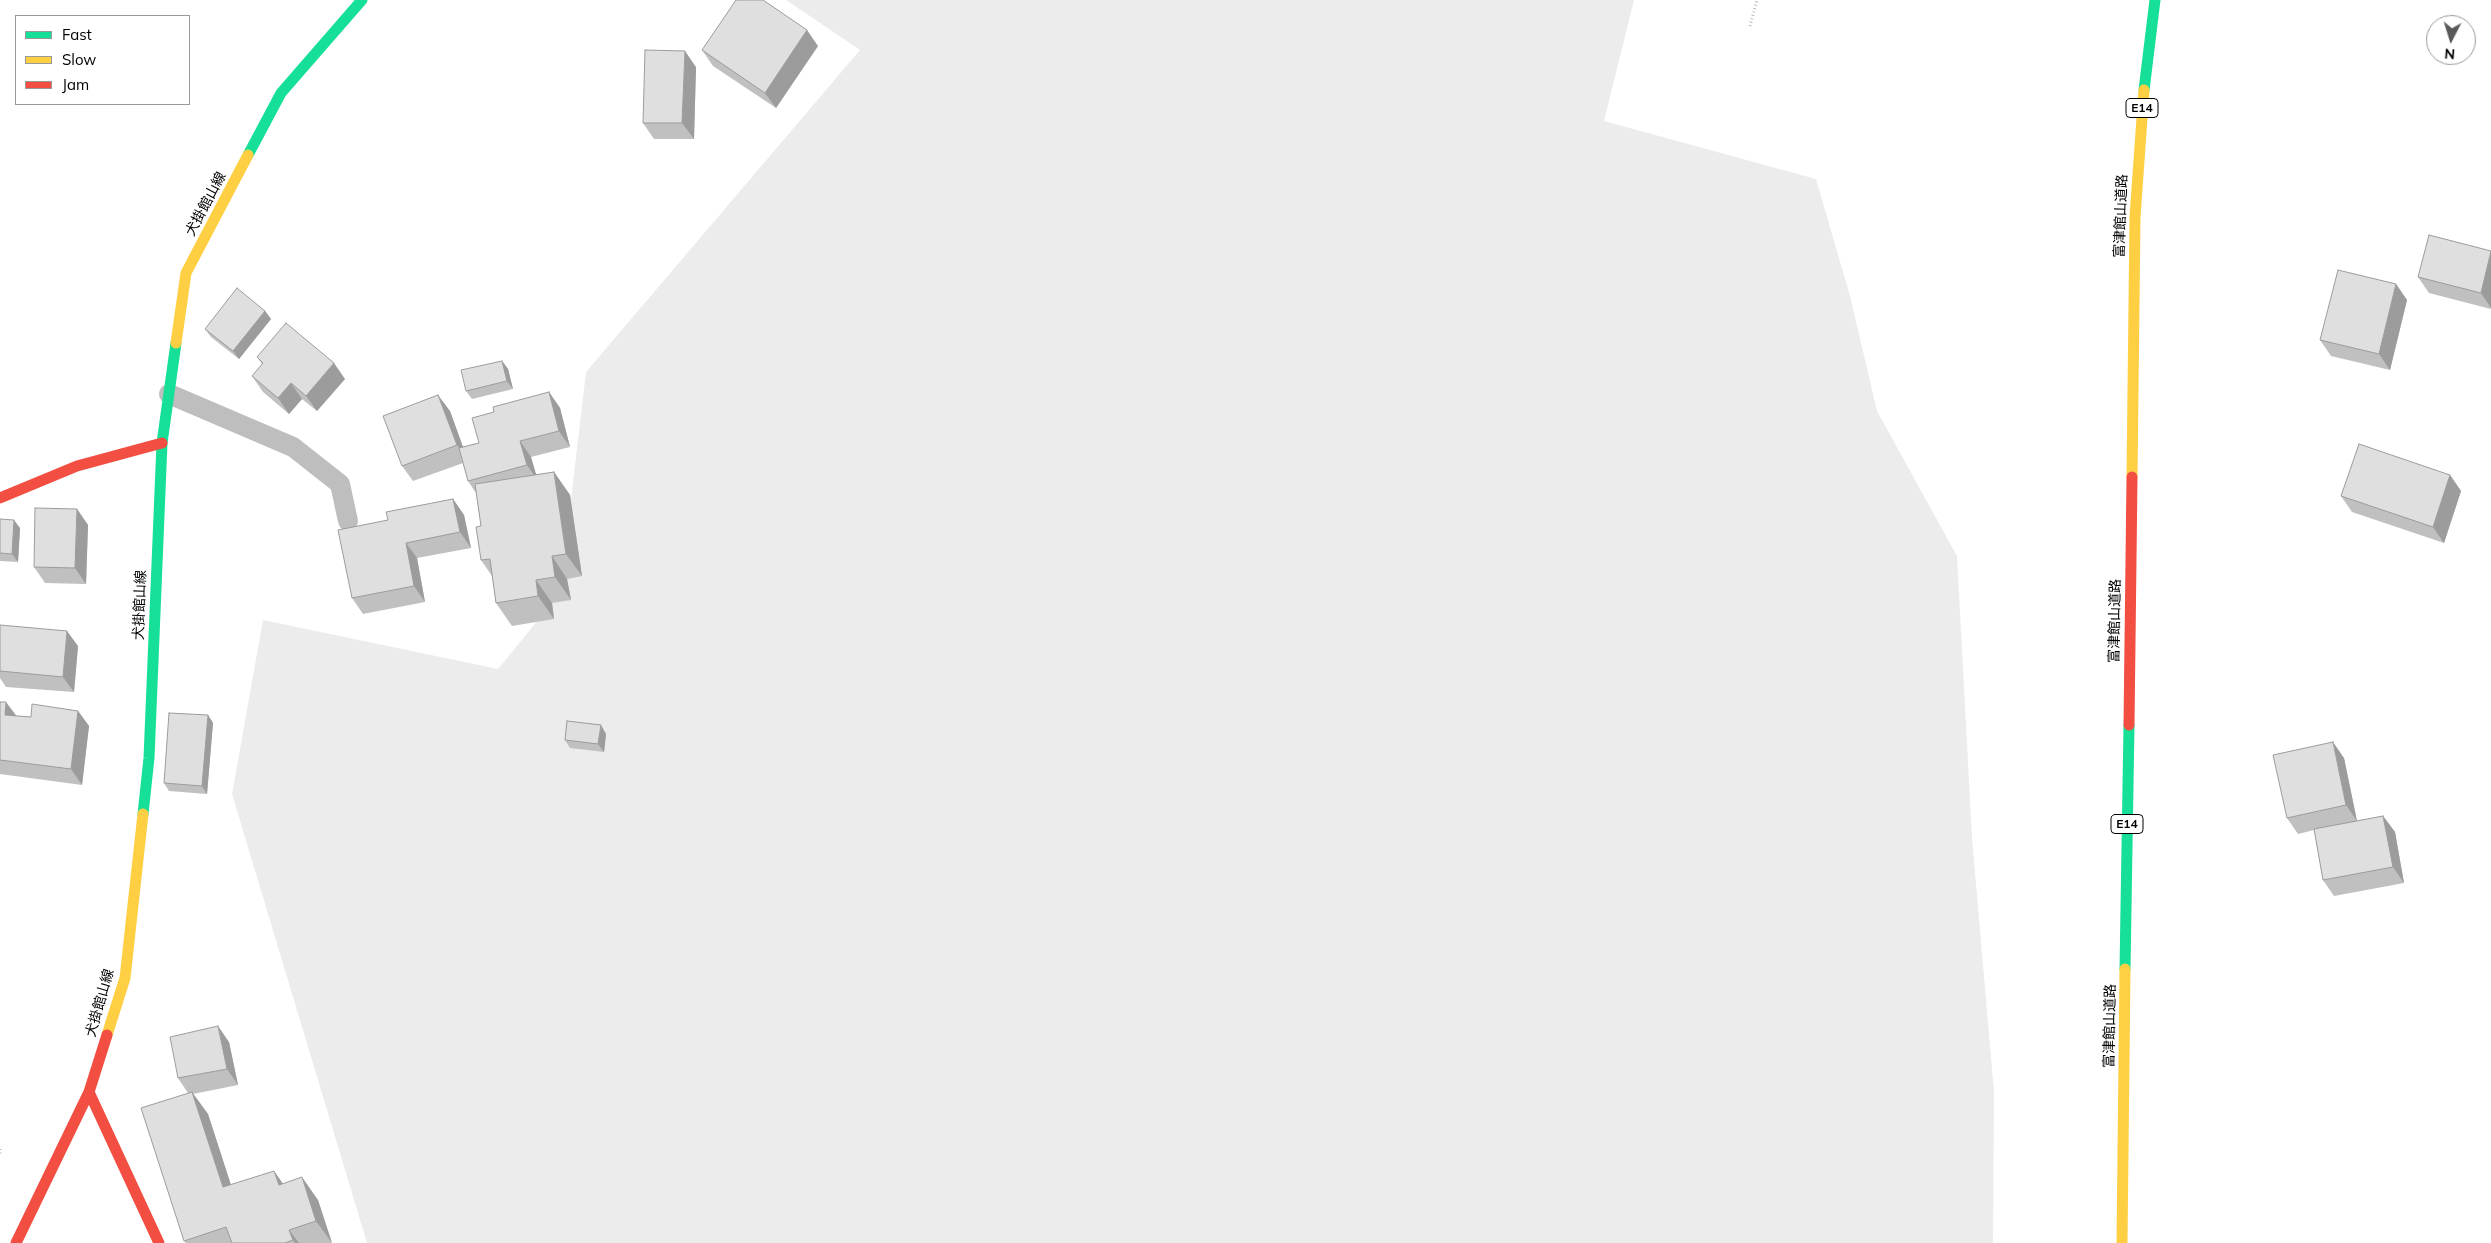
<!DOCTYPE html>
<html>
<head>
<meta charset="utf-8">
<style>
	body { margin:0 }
	#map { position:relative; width:2491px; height:1243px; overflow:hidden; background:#fff; font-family:Mulish,sans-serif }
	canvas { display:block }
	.legend { position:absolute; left:15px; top:15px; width:175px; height:90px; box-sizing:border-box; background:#fff; border:1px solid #999; margin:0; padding:6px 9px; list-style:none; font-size:15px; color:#000 }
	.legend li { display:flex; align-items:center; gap:10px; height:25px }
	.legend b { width:25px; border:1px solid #999 }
	.north { position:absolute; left:2426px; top:15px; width:50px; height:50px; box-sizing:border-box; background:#fff; border:1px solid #999; border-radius:50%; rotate:185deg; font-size:14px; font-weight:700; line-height:20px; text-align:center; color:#000 }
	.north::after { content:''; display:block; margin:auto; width:18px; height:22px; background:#595959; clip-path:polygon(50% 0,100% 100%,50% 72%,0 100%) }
</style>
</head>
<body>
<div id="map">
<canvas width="2491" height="1243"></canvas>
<ul class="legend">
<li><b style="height:6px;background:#16e098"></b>Fast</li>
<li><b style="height:6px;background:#ffcf43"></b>Slow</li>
<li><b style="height:6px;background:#f24e42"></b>Jam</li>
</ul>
<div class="north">N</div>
</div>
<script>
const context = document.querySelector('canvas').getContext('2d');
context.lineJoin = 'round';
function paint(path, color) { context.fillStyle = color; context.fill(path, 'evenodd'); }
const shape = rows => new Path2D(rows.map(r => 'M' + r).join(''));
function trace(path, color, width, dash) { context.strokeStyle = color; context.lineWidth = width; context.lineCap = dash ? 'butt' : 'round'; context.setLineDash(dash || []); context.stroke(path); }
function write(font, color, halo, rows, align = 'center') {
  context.font = font + ' Mulish,"Noto Sans JP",sans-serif'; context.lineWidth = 5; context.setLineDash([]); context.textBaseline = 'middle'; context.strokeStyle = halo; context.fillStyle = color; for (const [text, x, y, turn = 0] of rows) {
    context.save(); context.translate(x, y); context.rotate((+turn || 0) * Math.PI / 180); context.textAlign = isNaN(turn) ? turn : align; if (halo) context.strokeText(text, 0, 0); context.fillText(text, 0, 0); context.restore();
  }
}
const green = shape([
	[786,0,1634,0,1604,121,1816,179,1850,296,1877,411,1957,556,1972,838,1994,1092,1993,1243,367,1243,232,794,263,620,498,669,560,593,586,372,860,50]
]);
const path = shape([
	[1750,26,1757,0],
	[0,1149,0,1155]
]);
const lane = shape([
	[169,394,293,447,340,484,348,521]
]);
const fast = shape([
	[2144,90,2155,0],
	[248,155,281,93,362,0],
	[143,814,149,758,162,443,176,343],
	[2125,969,2129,725]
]);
const slow = shape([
	[176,343,186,273,248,155],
	[2132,477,2135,217,2144,90],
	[107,1035,125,978,143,814],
	[2122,1243,2125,969]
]);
const jam = shape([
	[0,498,77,466,162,443],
	[2129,725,2132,477],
	[89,1092,159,1243],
	[16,1243,89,1092,107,1035]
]);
const wall = shape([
	[818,46,776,108,713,66,702,50],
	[696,67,694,139,654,139,643,123],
	[2491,251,2491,309,2429,293,2418,277],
	[2396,284,2407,300,2390,370,2331,356,2320,340],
	[265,311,271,319,239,359,211,337,205,329],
	[257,357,345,379,317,411,302,399,289,414,263,392,252,376,262,364],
	[502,361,508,369,513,389,472,399,466,391],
	[549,392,560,408,570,447,531,457,536,475,554,472,570,495,582,576,567,579,571,600,552,603,554,619,512,626,496,603,492,576,481,560,481,526,476,493,468,481,463,463,413,481,402,466,450,411,463,447,479,443,494,412],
	[2450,475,2461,491,2444,543,2352,512,2341,496],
	[453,499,464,515,471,548,417,558,425,602,363,614,352,598,388,520],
	[77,509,88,525,86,584,45,583,34,567],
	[0,519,20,528,18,562,0,561],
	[78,646,74,692,6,687,0,678,0,671],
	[0,702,16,716,31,717,78,711,89,726,82,785,0,774],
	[208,715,213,723,207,794,169,791,164,783],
	[606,734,604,752,570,748,565,740],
	[2344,758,2357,821,2383,816,2395,832,2404,883,2334,896,2323,880,2314,830,2298,834,2287,818],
	[229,1042,238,1085,193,1094,208,1114,231,1185,274,1171,283,1184,318,1200,332,1243,186,1243,184,1241,188,1093,178,1078]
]);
const shadedWall = shape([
	[807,30,818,46,776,108,765,93],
	[685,51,696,67,694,139,682,123],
	[2491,253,2491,308,2481,293],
	[2396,284,2407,300,2390,370,2379,354],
	[265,311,271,319,239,359,233,351],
	[502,361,508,369,513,389,507,381],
	[334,363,345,379,317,411,306,396],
	[291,383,302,399,289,414,278,398],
	[549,392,560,408,570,447,559,431],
	[438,395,450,411,468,461,457,445],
	[520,441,531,457,538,481,527,465],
	[554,472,570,495,582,576,566,554],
	[2450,475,2461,491,2444,543,2433,527],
	[453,499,464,515,471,548,460,532],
	[77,509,88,525,86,584,75,568],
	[14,520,20,528,18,562,12,554],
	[406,543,417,558,425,602,414,586],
	[552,556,567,579,571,600,555,577],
	[536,580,552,603,554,619,538,596],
	[67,631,78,646,74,692,63,677],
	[6,702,18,718,5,715],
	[78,711,89,726,82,785,71,769],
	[208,715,213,723,207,794,202,786],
	[601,725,606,734,604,752,598,744],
	[2333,742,2344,758,2357,821,2346,805],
	[2383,816,2395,832,2404,883,2393,867],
	[218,1026,229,1042,238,1085,227,1069],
	[192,1092,208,1114,239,1210,223,1187],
	[274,1171,290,1194,279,1185],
	[302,1177,318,1200,332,1243,316,1221],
	[289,1230,299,1243,295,1243,293,1240]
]);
const building = shape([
	[736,0,763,0,807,30,765,93,702,50,736,0],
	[645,50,685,51,682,123,643,123,645,50],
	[2429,235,2491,251,2481,293,2418,277,2429,235],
	[2338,270,2396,284,2379,354,2320,340,2338,270],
	[237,288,265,311,233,351,205,329,237,288],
	[286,323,334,363,306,396,291,383,278,398,252,376,263,363,257,357,286,323],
	[502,361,507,381,466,391,461,370,502,361],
	[549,392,559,431,520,441,527,465,468,481,459,448,479,443,472,418,494,412,493,407,549,392],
	[438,395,457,445,402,466,383,416,438,395],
	[2359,444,2450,475,2433,527,2341,496,2359,444],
	[554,472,566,554,552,556,555,577,536,580,538,596,496,603,490,559,481,560,476,527,481,526,475,484,554,472],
	[453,499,460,532,406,543,414,586,352,598,338,530,388,520,386,512,453,499],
	[35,508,77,509,75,568,34,567,35,508],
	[0,519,14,520,12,554,0,553,0,519],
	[0,625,67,631,63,677,0,671,0,625],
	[0,702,6,702,5,715,31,717,32,704,78,711,71,769,0,760,0,702],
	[169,713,208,715,202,786,164,783,169,713],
	[567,721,601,725,598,744,565,740,567,721],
	[2333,742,2346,805,2287,818,2273,755,2333,742],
	[2383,816,2393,867,2323,880,2314,829,2383,816],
	[218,1026,227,1069,178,1078,170,1037,218,1026],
	[192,1092,223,1187,274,1171,279,1185,302,1177,316,1221,289,1230,293,1240,285,1243,232,1243,226,1227,184,1241,141,1108,192,1092]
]);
const shields = [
	[2142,108,32],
	[2127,824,32]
];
const shieldNames = [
	["E14",2142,108],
	["E14",2127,824]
];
const streetNames = [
	["犬掛館山線",206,204,-62],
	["富津館山道路",2121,216,-88],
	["犬掛館山線",140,605,-88],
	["富津館山道路",2115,621,-89],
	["犬掛館山線",100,1003,-74],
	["富津館山道路",2110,1026,-89]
];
paint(green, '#ececec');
trace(path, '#b9b9b9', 3, [1, 2.5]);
trace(lane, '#bebebe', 20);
trace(fast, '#16e098', 11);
trace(slow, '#ffcf43', 11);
trace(jam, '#f24e42', 11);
paint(wall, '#c0c0c0');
paint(shadedWall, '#9c9c9c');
paint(building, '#dfdfdf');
trace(building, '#9c9c9c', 1);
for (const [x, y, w] of shields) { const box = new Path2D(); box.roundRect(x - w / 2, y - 9.5, w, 19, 4); context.fillStyle = '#fff'; context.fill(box); trace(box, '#000', 1); }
write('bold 12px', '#000', null, shieldNames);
write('14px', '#000', '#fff', streetNames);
</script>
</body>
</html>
